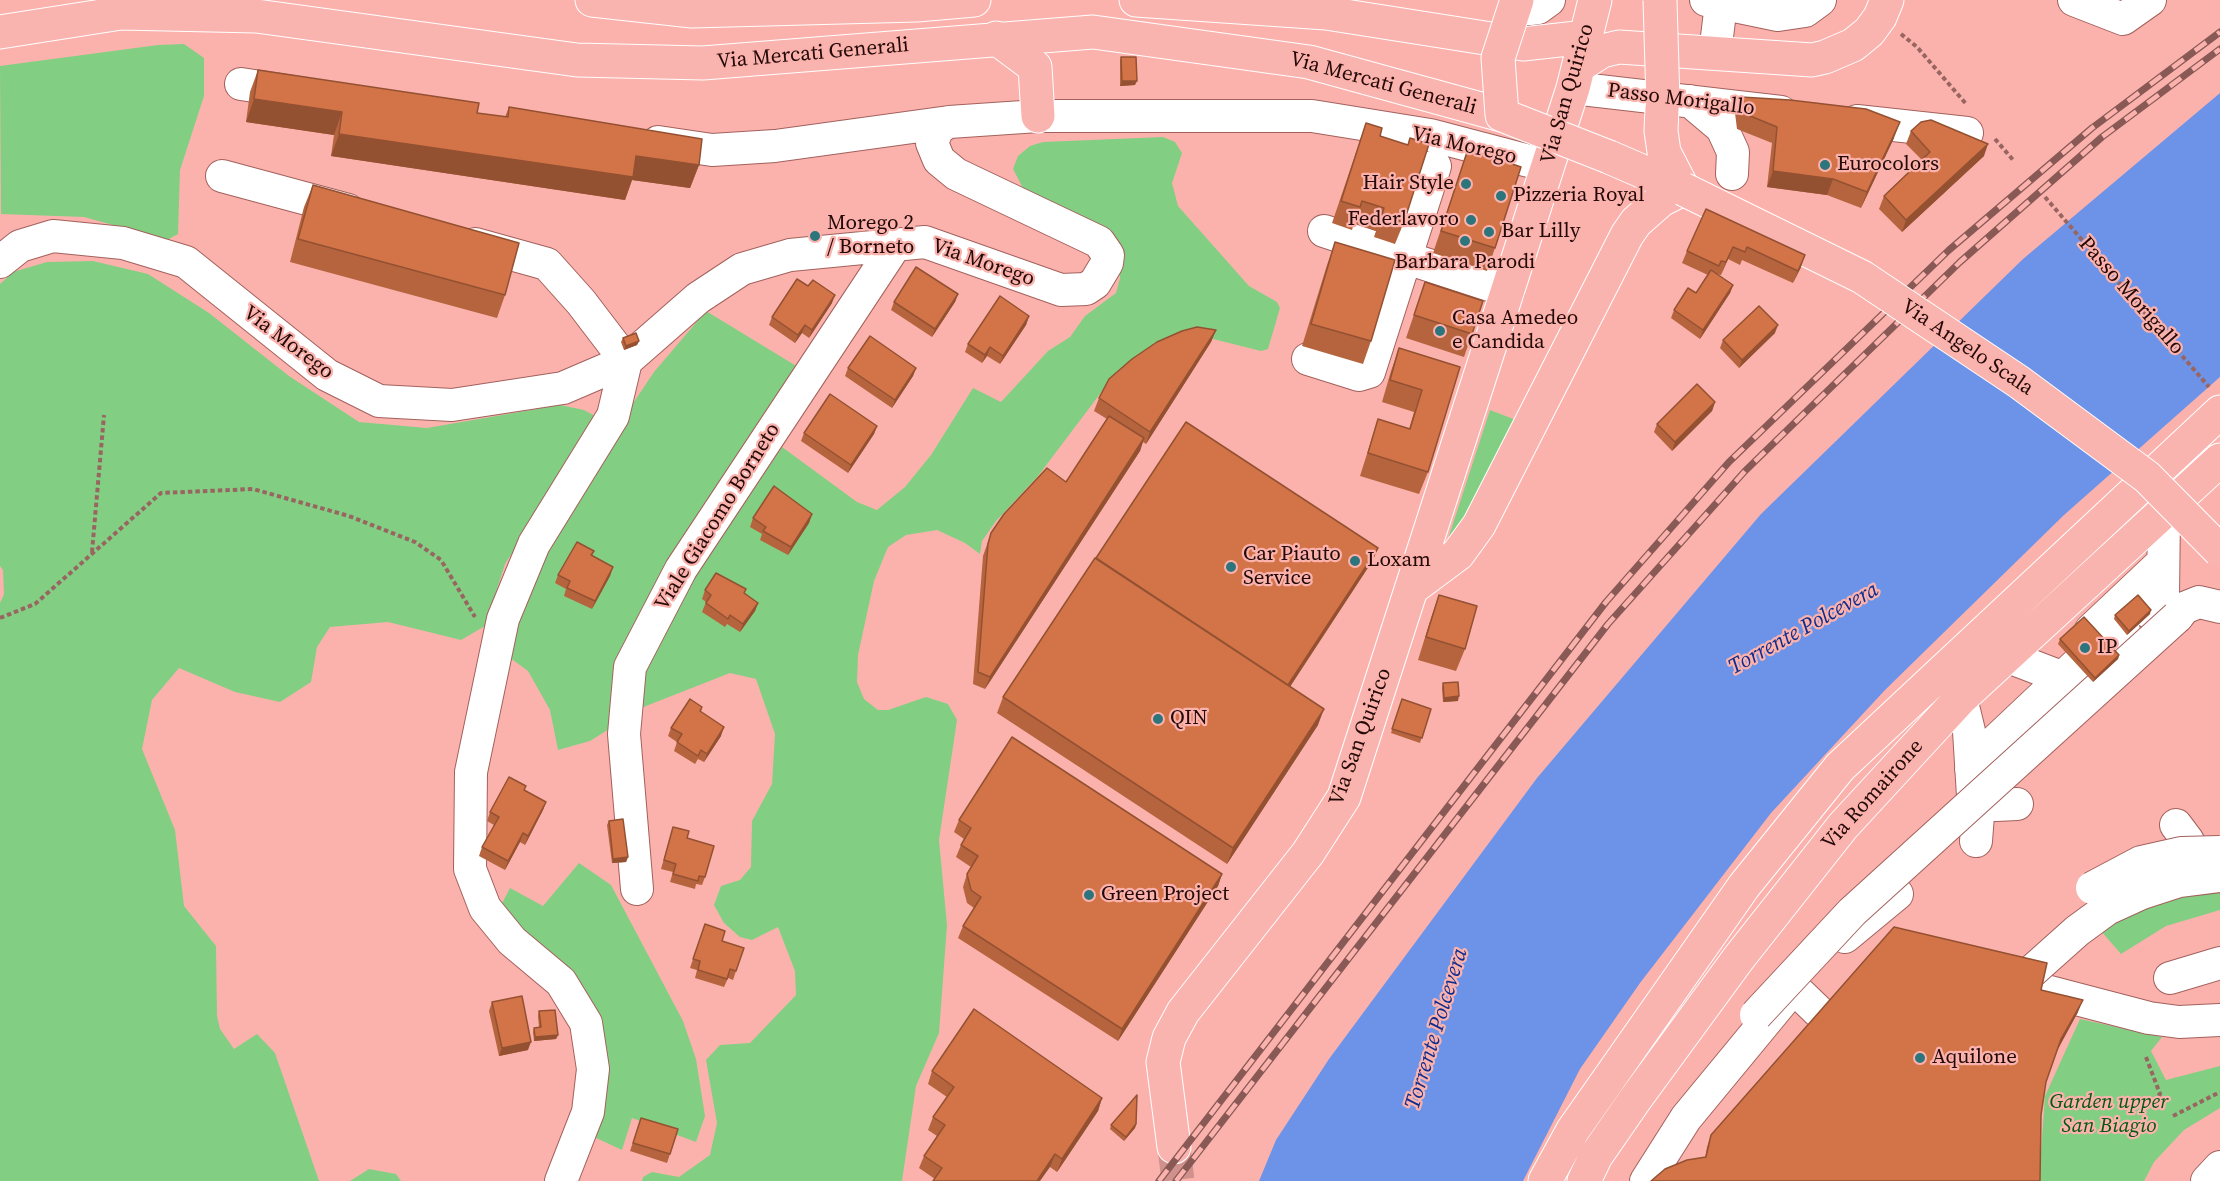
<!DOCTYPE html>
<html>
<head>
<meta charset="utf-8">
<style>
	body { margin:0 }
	canvas { display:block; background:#fbb2ac }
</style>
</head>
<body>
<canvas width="2220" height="1181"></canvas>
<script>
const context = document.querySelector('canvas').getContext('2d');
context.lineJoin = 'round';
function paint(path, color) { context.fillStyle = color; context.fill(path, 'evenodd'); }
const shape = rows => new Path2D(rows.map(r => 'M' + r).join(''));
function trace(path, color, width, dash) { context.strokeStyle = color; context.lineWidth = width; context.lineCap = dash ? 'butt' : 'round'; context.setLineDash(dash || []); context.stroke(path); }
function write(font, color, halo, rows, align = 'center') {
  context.font = font + ' "Source Serif 4",serif'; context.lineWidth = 4.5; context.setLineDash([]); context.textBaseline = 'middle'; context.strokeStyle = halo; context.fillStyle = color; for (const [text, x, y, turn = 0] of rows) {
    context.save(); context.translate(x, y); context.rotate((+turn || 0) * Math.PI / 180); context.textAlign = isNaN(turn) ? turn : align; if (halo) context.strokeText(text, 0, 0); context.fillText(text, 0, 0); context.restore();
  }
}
const green = shape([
	[184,44,204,58,204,96,180,170,178,234,167,240,84,217,1,214,0,66,158,45],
	[1163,137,1175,142,1182,153,1172,183,1178,206,1249,286,1277,302,1280,308,1268,349,1261,351,1197,335,1109,382,1038,476,996,521,982,541,980,554,965,543,937,530,906,535,888,547,874,581,858,655,857,682,864,699,878,710,888,710,926,697,948,704,957,720,939,840,947,925,939,1033,916,1086,902,1181,642,1181,643,1177,652,1172,679,1177,710,1155,717,1123,706,1060,720,1045,750,1043,796,995,795,971,778,927,752,940,740,937,724,923,714,905,721,886,740,880,751,867,752,821,772,784,775,734,756,679,730,673,646,706,590,741,558,750,550,710,528,671,506,655,524,596,585,475,654,372,706,311,798,367,695,532,716,545,782,447,857,502,877,510,905,487,931,455,973,388,1001,402,1048,351,1070,337,1085,316,1116,293,1120,278,1118,252,1024,190,1013,169,1018,156,1030,146,1043,142],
	[93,261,148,274,209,313,289,376,359,422,427,428,560,405,584,410,595,416,586,438,505,564,485,626,461,640,388,622,330,627,317,647,311,682,280,702,235,692,179,668,152,700,142,749,175,830,184,906,216,946,217,1016,220,1029,234,1049,257,1034,275,1053,319,1181,0,1181,0,603,4,594,3,570,0,566,0,284,13,272,47,262],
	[1490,410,1516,420,1453,539,1449,536],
	[579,863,611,885,683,1021,696,1059,705,1116,696,1142,632,1118,622,1150,594,1137,603,1064,499,909,510,888,543,906],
	[2220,893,2220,910,2166,926,2121,954,2101,931,2148,905,2187,895],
	[2080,1019,2162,1037,2151,1051,2166,1080,2220,1066,2220,1108,2184,1130,2154,1162,2144,1181,2039,1181,2045,1096],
	[369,1169,396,1174,401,1181,350,1181]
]);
const water = shape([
	[2220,93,2220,377,2064,515,1885,690,1771,813,1640,983,1580,1069,1523,1181,1259,1181,1276,1140,1329,1059,1537,778,1761,514,2023,259]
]);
const majorTunnel = shape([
	[1174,1147,1178,1181]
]);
const path = shape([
	[1901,34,1917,47,1967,105],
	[1995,139,2014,161],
	[2045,197,2209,387],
	[92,552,104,415],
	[0,618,35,604,161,493,253,489,349,516,415,542,441,560,475,617],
	[2146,1057,2160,1094,2155,1101],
	[2173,1116,2220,1092]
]);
const minor = shape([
	[1706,0,1778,15,1805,11,1820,0],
	[2074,0,2123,19,2150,0],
	[1530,9,1538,8,1549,0],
	[1715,53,1721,4],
	[241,84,293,92],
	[1573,88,1781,112],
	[1690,101,1722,128,1733,152,1732,174],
	[1857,121,1967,133],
	[658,142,712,150,775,146,949,122],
	[222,176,348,210],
	[1324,231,1508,291],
	[475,244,547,264,581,302,626,361,613,416,534,544,503,619,471,772,470,869,485,908,512,941,561,982,586,1023,593,1069,588,1112,561,1181],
	[0,262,20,246,53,236,123,243,186,262,327,375,379,401,452,405,563,388,626,361,698,298,742,269,790,255,925,242,1061,290,1086,289,1095,283,1107,263,1108,255,1099,242,956,174,939,160,932,143,938,128,949,122,1038,116,1312,116,1430,135,1548,166],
	[1308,359,1359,375,1369,372,1435,166],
	[2147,611,2163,596,2164,513],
	[2177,617,2184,608,2199,602,2220,607],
	[2091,630,2163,562],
	[2112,653,2124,631],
	[2006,656,2053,674],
	[1961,698,1969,731,1973,796,1978,815,1976,841],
	[1971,769,1989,747,2077,664],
	[1973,796,1996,805,2017,804],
	[2176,825,2188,841],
	[637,889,624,734,630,667,681,569,896,244],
	[1845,937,1897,894],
	[2170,978,2220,963],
	[1794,988,1823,1016],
	[2042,990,2149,1018,2179,1022,2220,1020],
	[1646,1181,1686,1118,1785,998],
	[2207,1181,2220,1167]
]);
const major = shape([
	[592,0,692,11,917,5,974,0],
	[1136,0,1326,13,1523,44,1586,37],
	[0,32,121,13,256,16,577,60,703,63,1093,32,1309,62,1502,115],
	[996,38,1035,67,1038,116],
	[1580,65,1602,51,1619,47,1812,60,1825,57,1853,45,1869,32,1880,17,1887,0],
	[1662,108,1661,131,1664,152,1683,189],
	[1609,157,1683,189],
	[1411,589,1458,554,1479,525,1627,235,1636,222,1661,200,1683,189],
	[1174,1147,1163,1062,1169,1038,1183,1012,1308,853,1344,797,1573,88,1595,0],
	[1545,1181,1573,1130,1744,886,1840,767,2220,412],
	[1584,1181,1596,1156,1634,1101,1738,959,1843,826,1961,698,2220,460]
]);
const rail = shape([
	[1159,1181,1606,602,1729,462,1949,250,2092,128,2220,32],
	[1176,1181,1608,624,1745,471,1960,262,2102,137,2220,49]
]);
const minorBridge = shape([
	[2092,888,2141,862,2181,853,2220,852],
	[2030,973,2077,931,2107,909,2142,893,2179,881,2220,876],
	[1756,1015,1852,912,2177,617]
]);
const majorBridge = shape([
	[1517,0,1498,58,1502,115,1609,157],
	[1660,0,1663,102],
	[1683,189,1862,277,2019,382,2147,477,2220,551]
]);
const wall = shape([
	[1121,57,1135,85,1120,86,1120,61],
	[258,70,477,113,505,117,509,107,699,165,690,188,632,180,625,200,331,156,334,135,246,122,250,92],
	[1741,97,1894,138,1861,208,1827,195,1767,187,1772,143,1737,129,1735,113],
	[1366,123,1380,136,1404,222,1395,244,1374,237,1376,231,1354,223,1352,230,1332,223],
	[1911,131,1984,156,1902,232,1879,209,1884,196,1922,160,1906,144],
	[1468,149,1495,248,1487,271,1433,253],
	[313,185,505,295,497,318,290,262,304,207],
	[1706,209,1801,267,1793,283,1742,260,1740,265,1728,259,1721,275,1716,274,1733,285,1730,293,1700,339,1671,318,1674,310,1696,293,1708,275,1682,263,1687,251],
	[1335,242,1371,341,1363,364,1302,346,1327,265],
	[1425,282,1472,334,1464,357,1406,338],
	[958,294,955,302,932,337,891,310,894,302],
	[832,303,809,338,802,333,795,343,769,325,772,317],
	[1029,316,1026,325,1000,364,987,356,982,363,965,352,968,344],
	[1216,330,1211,342,1146,444,1143,442,1140,451,985,689,973,684,983,556,991,533,1066,482,1107,419,1094,411,1099,398],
	[1775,333,1739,368,1720,348,1723,340],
	[623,338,639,341,637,345,624,350,621,342],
	[1399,348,1460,367,1428,472,1419,494,1360,476,1378,419,1409,429,1414,412,1382,402,1391,371],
	[848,368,916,368,913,376,892,408,845,376],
	[1715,402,1712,411,1672,451,1654,432,1657,424],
	[877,426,874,434,848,473,801,441,804,433],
	[812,514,809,523,788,555,760,540,762,534,750,527,753,518],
	[1378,548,1373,560,1290,687,1318,725,1227,864,997,713,1003,697,1096,558],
	[594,551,592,556,613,567,610,576,592,609,564,596,566,589,555,583,558,575],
	[705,590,745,593,758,603,755,611,740,632,727,624,725,627,702,612,706,602,702,599],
	[1439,595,1465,649,1456,671,1418,660,1431,618],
	[2150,614,2127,635,2114,619,2115,615],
	[2060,639,2119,655,2118,659,2093,682,2058,644],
	[1443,683,1458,701,1443,702,1442,688],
	[1402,699,1431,709,1420,743,1391,733],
	[702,707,701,712,721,736,704,762,698,759,695,764,674,751,677,742,668,736,671,728],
	[525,790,546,802,543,810,525,845,520,842,505,870,479,856,482,847,494,825,487,821,490,812],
	[959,820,1222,874,1218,886,1118,1041,958,938,963,926,974,908,967,903,963,887,967,874,971,867,956,857,961,845,964,839,954,832],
	[609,821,628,857,626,862,612,863,607,825],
	[673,827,687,838,705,877,702,885,696,884,695,889,670,882,673,872,661,869],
	[705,924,722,941,736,971,733,980,728,978,724,987,695,978,697,970,690,968],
	[2041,990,2078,1012,2057,1050,2046,1082,2041,1115,1705,1158,1707,1147,1711,1135],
	[492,1002,528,1050,499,1056,489,1011],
	[539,1011,558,1035,556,1039,534,1041,533,1032,534,1028,539,1027,538,1016],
	[932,1071,1102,1098,1098,1111,1057,1172,1050,1167,935,1179,919,1168,924,1156,937,1136,928,1130,933,1117,947,1097,928,1084],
	[641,1118,670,1154,667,1163,630,1151],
	[1136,1124,1135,1128,1124,1141,1110,1129,1111,1125]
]);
const shadedWall = shape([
	[1122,81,1137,81,1135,85,1120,86],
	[254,99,342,112,334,135,246,122],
	[1900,122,1894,138,1861,208,1867,192],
	[339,134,636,156,699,165,690,188,632,180,625,200,331,156],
	[1988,144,1984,156,1902,232,1906,220],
	[1773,171,1833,179,1827,195,1767,187],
	[1733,247,1728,259,1721,275,1726,262],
	[1805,255,1801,267,1793,283,1798,271],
	[1733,285,1730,293,1700,339,1703,330],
	[958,294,955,302,932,337,935,329],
	[835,295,832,303,809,338,812,330],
	[1029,316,1026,325,1000,364,1003,356],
	[805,325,802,333,795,343,798,335],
	[1778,325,1775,333,1739,368,1742,360],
	[1216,330,1211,342,1146,444,1150,432],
	[639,341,637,345,624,350,626,346],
	[990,347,987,356,982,363,985,355],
	[916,368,913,376,892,408,895,400],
	[1715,402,1712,411,1672,451,1675,442],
	[877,426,874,434,848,473,851,465],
	[1144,438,1140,451,985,689,990,677],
	[812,514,809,523,788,555,791,547],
	[1378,548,1373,560,1281,700,1286,688],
	[613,567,610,576,592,609,595,601],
	[758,603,755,611,740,632,743,624],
	[2151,610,2150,614,2127,635,2129,631],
	[2119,655,2118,659,2093,682,2095,678],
	[1459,696,1458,701,1443,702,1444,698],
	[1324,709,1318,725,1227,864,1233,848],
	[724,727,721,736,704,762,707,754],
	[546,802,543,810,525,845,528,836],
	[523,833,520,842,505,870,508,861],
	[628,857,626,862,612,863,613,859],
	[1222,874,1218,886,1118,1041,1122,1029],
	[2083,1000,2078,1012,2057,1051,2061,1039],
	[558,1035,556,1039,534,1041,535,1037],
	[531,1042,528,1050,499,1056,502,1048],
	[1102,1098,1098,1111,1057,1172,1062,1159],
	[1136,1124,1135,1128,1124,1141,1126,1137],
	[1055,1154,1050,1167,1040,1181,1037,1181]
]);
const building = shape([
	[1121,57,1136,57,1137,81,1122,81,1121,57],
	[258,70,479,103,477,113,508,117,509,107,702,139,699,165,636,156,633,177,339,134,342,112,254,99,258,70],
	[1741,97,1790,100,1866,109,1900,122,1867,192,1833,179,1773,171,1777,127,1743,113,1741,97],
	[1931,120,1988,144,1906,220,1884,196,1930,152,1911,131,1921,122,1931,120],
	[1366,123,1382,128,1380,136,1408,145,1410,138,1429,144,1404,222,1382,215,1384,208,1362,201,1360,207,1341,201,1366,123],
	[1468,149,1521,167,1495,248,1441,231,1468,149],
	[313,185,519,243,505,295,298,239,313,185],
	[1706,209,1805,255,1798,271,1747,247,1745,252,1733,247,1726,262,1721,261,1719,266,1687,251,1706,209],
	[1335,242,1395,260,1371,341,1311,324,1335,242],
	[916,267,958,294,935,329,894,302,916,267],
	[1711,270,1733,285,1703,330,1674,310,1688,288,1696,293,1711,270],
	[797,279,808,286,813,280,835,295,812,330,805,325,798,335,772,317,797,279],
	[1425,282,1483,301,1472,334,1414,315,1425,282],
	[1000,296,1029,316,1003,356,990,347,985,355,968,344,1000,296],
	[1759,306,1778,325,1742,360,1723,340,1759,306],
	[1197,327,1216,330,1150,432,1099,398,1109,379,1132,359,1157,342,1182,331,1197,327],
	[636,333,639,341,626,346,623,338,636,333],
	[870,336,916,368,895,400,848,368,870,336],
	[1399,348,1460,367,1428,472,1368,453,1378,419,1410,429,1422,390,1390,380,1399,348],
	[1697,384,1715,402,1675,442,1657,424,1697,384],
	[830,394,877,426,851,465,804,433,830,394],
	[1109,416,1144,438,990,677,978,672,988,544,991,533,1004,514,1047,468,1066,482,1109,416],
	[1186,422,1378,548,1288,685,1096,558,1186,422],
	[774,486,812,514,791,547,763,531,766,527,753,518,774,486],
	[577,542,594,551,591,555,613,567,595,601,567,588,570,581,558,575,577,542],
	[1095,558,1324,709,1233,848,1003,697,1095,558],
	[716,573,746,589,744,593,758,603,743,624,730,615,728,619,706,603,711,595,705,590,716,573],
	[1439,595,1477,606,1465,649,1426,637,1439,595],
	[2138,595,2151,610,2129,631,2115,615,2138,595],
	[2084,617,2119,655,2095,678,2060,639,2084,617],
	[1458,682,1459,696,1444,698,1443,683,1458,682],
	[690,699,702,707,700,711,724,727,707,754,701,750,698,756,677,742,682,734,671,728,690,699],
	[1402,699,1431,709,1422,738,1392,729,1402,699],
	[1012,737,1222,874,1122,1029,963,926,981,897,971,890,967,874,978,856,961,845,971,828,959,820,1012,737],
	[509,777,526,786,524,790,546,802,528,836,523,833,508,861,482,847,499,817,490,812,509,777],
	[623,819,628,857,613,859,609,821,623,819],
	[673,827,689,831,687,838,714,846,705,877,699,876,698,881,673,874,676,864,664,860,673,827],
	[705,924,725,931,722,941,744,948,736,971,730,969,727,979,698,970,700,961,693,959,705,924],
	[1894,927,2047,963,2041,990,2083,1000,2061,1039,2046,1082,2041,1115,2040,1181,1651,1181,1665,1169,1687,1160,1706,1157,1711,1135,1894,927],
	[522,996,531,1042,502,1048,492,1002,522,996],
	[974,1009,1102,1098,1062,1159,1055,1154,1037,1181,933,1181,942,1168,924,1156,945,1125,933,1117,954,1087,932,1071,974,1009],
	[555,1010,558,1035,535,1037,534,1028,541,1027,539,1011,555,1010],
	[1137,1095,1136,1124,1126,1137,1111,1125,1137,1095],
	[641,1118,678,1129,670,1154,633,1143,641,1118]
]);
const markers = [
	[1825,165,6,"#2c757d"],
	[1466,184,6,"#2c757d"],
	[1501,196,6,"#2c757d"],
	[1471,220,6,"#2c757d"],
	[1489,232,6,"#2c757d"],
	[815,236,6,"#2c757d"],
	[1465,241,6,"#2c757d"],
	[1440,331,6,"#2c757d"],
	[1355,561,6,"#2c757d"],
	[1231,567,6,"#2c757d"],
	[2085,648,6,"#2c757d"],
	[1158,719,6,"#2c757d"],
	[1089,895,6,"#2c757d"],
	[1920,1058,6,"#2c757d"]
];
const streetNames = [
	["Via Mercati Generali",813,54,-5],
	["Via Mercati Generali",1383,84,15],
	["Via San Quirico",1568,94,-74],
	["Passo Morigallo",1681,100,7],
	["Via Morego",1464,146,13],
	["Via Morego",983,263,19],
	["Passo Morigallo",2131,296,49],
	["Via Morego",288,343,37],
	["Via Angelo Scala",1967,348,34],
	["Viale Giacomo Borneto",718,517,-58],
	["Via San Quirico",1361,737,-70],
	["Via Romairone",1873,795,-48]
];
const poiNames = [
	["Eurocolors",1837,165],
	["Hair Style",1454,184,"right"],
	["Pizzeria Royal",1513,196],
	["Federlavoro",1459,220,"right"],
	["Morego 2",827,224],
	["/ Borneto",827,248],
	["Bar Lilly",1501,232],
	["Barbara Parodi",1465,263,"center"],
	["Casa Amedeo",1452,319],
	["e Candida",1452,343],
	["Car Piauto",1243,555],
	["Service",1243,579],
	["Loxam",1367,561],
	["IP",2097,648],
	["QIN",1170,719],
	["Green Project",1101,895],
	["Aquilone",1932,1058]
];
const parkNames = [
	["Garden upper",2109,1103],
	["San Biagio",2109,1127]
];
const waterNames = [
	["Torrente Polcevera",1804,629,-29],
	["Torrente Polcevera",1437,1029,-73]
];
paint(green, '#82cf83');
paint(water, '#6d93e8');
trace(majorTunnel, '#d0908b', 33, [33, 16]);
trace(minor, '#a3615d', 34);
trace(major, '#fff', 35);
trace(path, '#986561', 4, [4.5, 3]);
trace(minor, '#fff', 32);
trace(major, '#fab4b0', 33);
trace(rail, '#895956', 7);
trace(rail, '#fbb2ac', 4.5, [14]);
trace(minorBridge, '#a3615d', 34, []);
trace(majorBridge, '#fff', 35, []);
trace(minorBridge, '#fff', 32);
trace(majorBridge, '#fab4b0', 33);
paint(wall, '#b5643e');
paint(shadedWall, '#945132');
paint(building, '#d37448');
trace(building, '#945132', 1.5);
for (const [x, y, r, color] of markers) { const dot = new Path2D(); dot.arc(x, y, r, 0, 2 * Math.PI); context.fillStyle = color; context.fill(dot); trace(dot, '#fbb2ac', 2); }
write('21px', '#230a09', '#fbb2ac', streetNames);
write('21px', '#230a09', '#fbb2ac', poiNames, 'left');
write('italic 21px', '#005a11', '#fbb2ac', parkNames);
write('italic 22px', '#0d2d8e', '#fbb2ac', waterNames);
</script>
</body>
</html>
